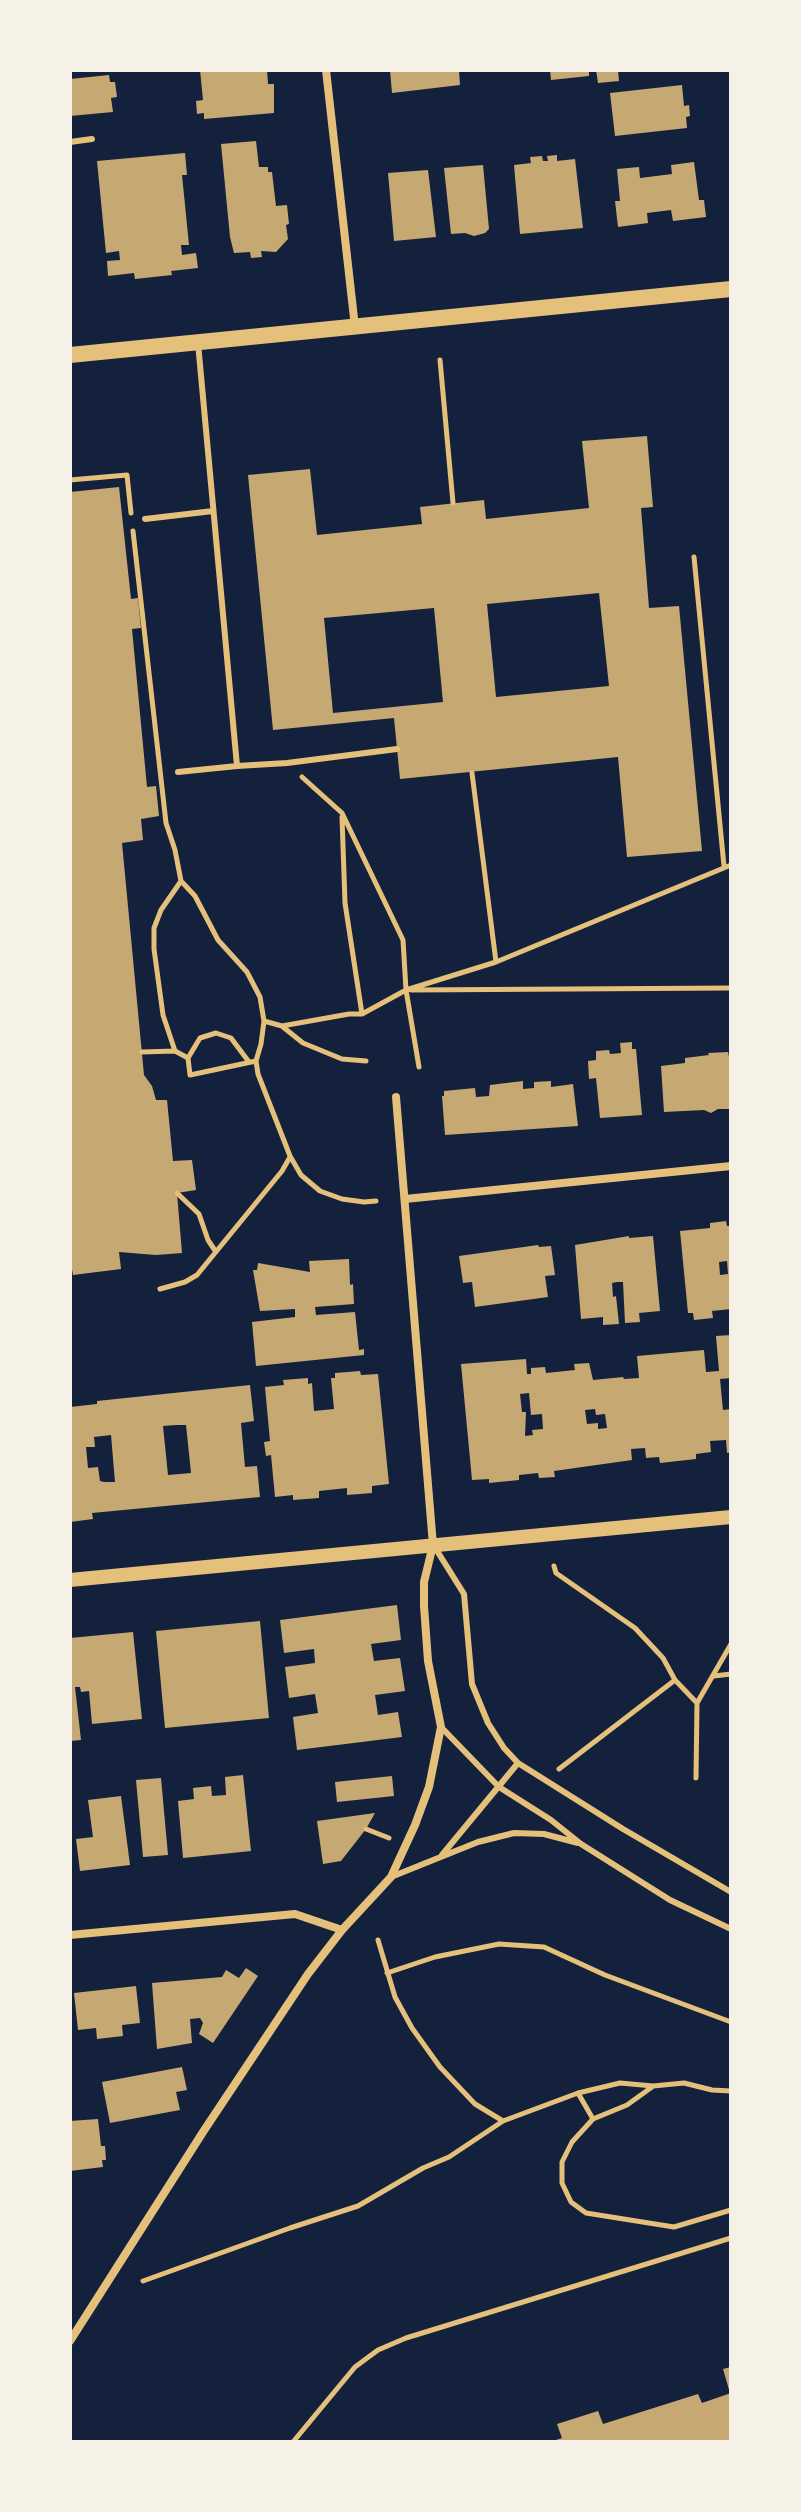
<!DOCTYPE html>
<html>
<head>
<meta charset="utf-8">
<style>
	body { margin:0 }
	#map { position:relative; width:801px; height:2512px; overflow:hidden; background:#14213d; font-family:"PT Sans Narrow",sans-serif }
	canvas { display:block }
	.frame { position:absolute; inset:0; border:72px solid #f6f1e7; pointer-events:none }
</style>
</head>
<body>
<div id="map">
<canvas width="801" height="2512"></canvas>
<div class="frame"></div>
</div>
<script>
const context = document.querySelector('canvas').getContext('2d');
context.lineJoin = 'round';
function paint(path, color) { context.fillStyle = color; context.fill(path, 'evenodd'); }
const shape = rows => new Path2D(rows.map(r => 'M' + r).join(''));
function trace(path, color, width, dash) { context.strokeStyle = color; context.lineWidth = width; context.lineCap = dash ? 'butt' : 'round'; context.setLineDash(dash || []); context.stroke(path); }
const building = shape([
	[200,70,267,70,268,84,274,84,274,113,204,119,204,113,197,114,196,101,203,100],
	[390,70,459,70,460,85,392,93],
	[550,70,589,70,589,76,551,80],
	[596,70,618,70,619,81,598,83],
	[109,75,110,82,115,82,117,97,111,98,113,112,70,116,70,79],
	[682,85,684,106,689,105,690,116,686,117,687,128,615,136,610,93],
	[256,141,259,167,268,167,268,172,272,172,276,206,287,205,289,224,286,225,288,239,276,252,261,251,262,257,251,258,250,252,234,253,230,237,221,144],
	[185,153,187,175,182,175,189,245,181,245,182,255,196,253,198,268,171,271,172,275,135,279,134,273,108,276,107,261,120,260,119,251,106,253,97,161],
	[557,155,557,161,575,159,583,228,520,234,514,165,531,163,530,157,542,156,543,161,548,161,547,156],
	[694,162,699,200,704,200,706,217,673,221,671,210,647,213,648,223,618,227,615,201,620,201,617,169,639,167,640,178,672,174,671,165],
	[483,165,489,229,485,233,474,236,465,233,451,234,444,168],
	[428,170,436,237,394,241,388,173],
	[647,436,653,507,641,508,649,608,679,606,702,851,627,857,618,757,400,779,394,718,273,730,248,475,310,469,317,535,422,524,420,507,484,500,486,519,589,508,582,441],
	[599,593,609,686,496,697,487,604],
	[434,608,443,702,333,713,324,618],
	[119,487,131,599,138,598,141,628,132,629,147,787,156,786,159,816,141,819,143,840,122,843,144,1075,152,1086,156,1100,167,1100,173,1161,192,1160,196,1190,177,1193,182,1253,156,1255,119,1252,121,1269,73,1275,70,1258,70,492],
	[632,1042,632,1049,636,1049,642,1115,600,1118,596,1078,589,1079,588,1061,596,1060,596,1051,609,1050,610,1054,621,1053,620,1043],
	[728,1052,731,1065,731,1109,718,1109,711,1113,704,1110,664,1112,661,1066,685,1063,685,1058,709,1055,708,1053],
	[523,1081,523,1089,534,1088,534,1082,551,1081,551,1087,573,1084,578,1126,445,1135,442,1096,444,1096,444,1091,475,1088,476,1097,489,1096,490,1085],
	[726,1221,727,1226,731,1226,731,1309,712,1311,713,1318,694,1320,693,1313,688,1313,680,1231,710,1228,710,1223],
	[727,1261,728,1274,720,1275,719,1262],
	[629,1236,629,1238,653,1236,660,1311,639,1313,640,1322,625,1323,623,1282,617,1282,612,1283,613,1297,616,1296,619,1324,603,1325,603,1317,581,1319,575,1245],
	[538,1245,539,1247,551,1246,555,1275,545,1276,548,1297,475,1307,472,1282,463,1283,459,1256],
	[349,1259,350,1285,353,1284,354,1304,315,1307,316,1315,355,1312,359,1350,364,1349,364,1355,256,1366,252,1322,295,1317,295,1309,260,1311,253,1270,257,1270,258,1263,310,1272,309,1261],
	[731,1335,731,1378,720,1379,723,1410,731,1409,731,1452,727,1453,726,1440,710,1441,711,1452,696,1454,696,1459,660,1463,659,1457,646,1458,645,1448,631,1449,632,1460,554,1471,555,1477,539,1478,538,1473,519,1475,519,1480,489,1483,489,1479,472,1480,461,1364,526,1359,527,1374,531,1374,531,1368,545,1367,546,1373,575,1370,574,1364,589,1363,593,1380,623,1377,624,1379,639,1378,637,1356,704,1350,706,1372,719,1371,716,1336],
	[529,1393,531,1415,542,1414,543,1429,532,1430,533,1435,525,1436,526,1412,522,1412,520,1394],
	[595,1409,596,1415,605,1414,607,1428,598,1429,598,1423,587,1424,585,1410],
	[360,1371,361,1375,378,1374,389,1484,372,1486,372,1493,347,1495,347,1488,319,1491,319,1498,293,1500,293,1495,275,1497,271,1455,266,1456,264,1442,270,1441,265,1387,284,1385,283,1380,308,1378,308,1384,312,1383,314,1411,334,1409,331,1378,335,1378,335,1373],
	[250,1385,254,1421,241,1423,245,1467,257,1466,260,1497,92,1513,93,1519,70,1522,70,1407,97,1404,97,1401],
	[176,1425,186,1425,191,1473,168,1475,163,1426],
	[111,1435,115,1482,104,1482,100,1481,98,1467,88,1468,86,1447,95,1447,94,1437],
	[397,1605,401,1640,371,1644,374,1661,400,1658,405,1691,375,1695,378,1715,398,1712,402,1737,297,1750,293,1717,318,1713,315,1694,289,1698,285,1667,315,1663,314,1649,284,1653,280,1620],
	[260,1621,269,1718,165,1728,156,1631],
	[133,1632,142,1719,92,1724,89,1691,81,1692,80,1687,75,1687,81,1740,70,1741,70,1638],
	[243,1775,251,1851,183,1858,178,1801,194,1799,193,1788,211,1786,212,1796,226,1795,225,1777],
	[392,1776,394,1796,337,1802,335,1782],
	[161,1778,168,1855,143,1857,136,1780],
	[121,1796,130,1865,80,1871,76,1839,93,1837,88,1800],
	[375,1813,366,1829,341,1861,323,1864,317,1821],
	[246,1968,258,1976,213,2043,199,2034,203,2023,200,2018,190,2019,192,2043,157,2049,152,1983,222,1977,226,1970,239,1978],
	[136,1986,140,2023,122,2025,123,2036,97,2039,96,2028,78,2030,74,1993],
	[182,2067,187,2090,176,2092,180,2110,110,2123,102,2082],
	[98,2119,101,2146,105,2146,106,2160,102,2160,103,2167,70,2171,70,2121],
	[731,2367,731,2393,730,2393,723,2369],
	[731,2393,731,2442,550,2442,562,2438,557,2424,598,2411,603,2424,698,2394,702,2403]
]);
const path = shape([
	[440,360,453,503],
	[70,480,127,475,131,513],
	[133,531,166,823,175,850,181,881,195,896,218,940,247,972,260,997,264,1021,261,1044,256,1061,258,1074,290,1156,301,1175,320,1191,342,1199,364,1202,376,1201],
	[694,557,724,866],
	[472,773,496,962],
	[302,777,342,813,403,940,406,990,419,1067],
	[342,817,345,903,362,1014],
	[411,990,731,988],
	[264,1021,282,1026,349,1014,362,1014,406,990,496,962,731,865],
	[283,1027,303,1043,342,1059,366,1061],
	[175,1051,163,1015,154,949,154,928,161,910,181,881],
	[142,1052,175,1051,188,1058,190,1075,256,1061],
	[188,1058,200,1038,216,1033,231,1038,249,1062],
	[177,1193,199,1214,208,1240,216,1252],
	[160,1289,185,1282,197,1275,282,1171,290,1157],
	[554,1566,556,1573,635,1628,663,1658,675,1680,697,1703,696,1778],
	[714,1676,731,1674],
	[697,1703,731,1644],
	[559,1769,675,1680],
	[366,1829,389,1838],
	[378,1940,395,1997,412,2028,440,2067,475,2104,503,2121],
	[387,1973,435,1957,499,1944,544,1947,605,1975,731,2022],
	[652,2087,627,2105,593,2119,572,2142,562,2162,562,2183,571,2202,586,2213,674,2227,731,2210],
	[578,2093,593,2119],
	[143,2281,290,2228,358,2206,423,2168,449,2157,503,2121,578,2093,620,2083,653,2086,684,2083,712,2090,731,2091],
	[293,2442,355,2367,378,2350,406,2338,731,2238]
]);
const service = shape([
	[70,142,92,139],
	[198,343,237,766,287,763,397,749],
	[145,519,213,511],
	[178,772,237,766],
	[434,1546,464,1594,472,1684,488,1723,504,1748,518,1763,623,1829,731,1892],
	[441,1727,499,1787,551,1820,581,1844,670,1900,731,1929],
	[442,1855,518,1763],
	[391,1877,478,1842,514,1833,544,1834,578,1843]
]);
const minor = shape([
	[326,70,355,327],
	[405,1199,731,1166],
	[70,1935,295,1914,342,1930],
	[70,2341,203,2132,308,1974,342,1930,391,1877,415,1825,429,1787,441,1727,428,1661,424,1606,424,1582,433,1545,396,1097]
]);
const tertiary = shape([
	[70,1580,731,1517]
]);
const secondary = shape([
	[70,355,731,289]
]);
paint(building, '#c6a872');
trace(path, '#e5c07b', 5);
trace(service, '#e5c07b', 6);
trace(minor, '#e5c07b', 8);
trace(tertiary, '#e5c07b', 14);
trace(secondary, '#e5c07b', 16);
</script>
</body>
</html>
